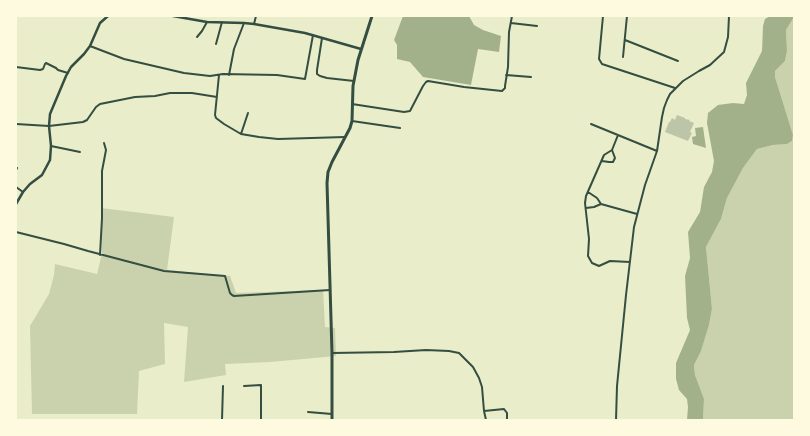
<!DOCTYPE html>
<html>
<head>
<meta charset="utf-8">
<style>
	body { margin:0 }
	#map { position:relative; width:810px; height:436px; overflow:hidden; background:#e9edc9; font-family:Roboto,sans-serif }
	canvas { display:block }
	.frame { position:absolute; inset:0; border:17px solid #fefae0; pointer-events:none }
</style>
</head>
<body>
<div id="map">
<canvas width="810" height="436"></canvas>
<div class="frame"></div>
</div>
<script>
const context = document.querySelector('canvas').getContext('2d');
context.lineJoin = 'round';
function paint(path, color) { context.fillStyle = color; context.fill(path, 'evenodd'); }
const shape = rows => new Path2D(rows.map(r => 'M' + r).join(''));
function trace(path, color, width, dash) { context.strokeStyle = color; context.lineWidth = width; context.lineCap = dash ? 'butt' : 'round'; context.setLineDash(dash || []); context.stroke(path); }
const green = shape([
	[794,17,794,420,703,420,704,399,695,375,694,365,701,351,709,325,712,309,706,247,721,219,727,198,743,168,757,149,773,145,787,144,792,141,793,135,775,77,775,71,785,61,787,51,786,30],
	[101,208,174,217,167,270,230,276,236,293,323,290,325,327,335,328,336,356,270,362,225,364,226,375,184,382,188,327,164,323,165,364,139,371,137,414,32,414,30,326,49,294,54,275,55,264,97,274,102,253]
]);
const water = shape([
	[403,16,469,16,474,25,483,30,501,36,499,52,478,49,471,85,423,77,410,62,397,59,397,45,394,40],
	[770,16,794,16,794,17,786,30,787,51,785,61,775,71,775,77,793,135,792,141,787,144,773,145,757,149,743,168,727,198,721,219,706,247,712,309,709,325,701,351,694,365,695,375,704,399,703,420,687,420,688,407,687,399,679,390,676,379,676,363,690,330,687,318,685,276,690,258,688,232,700,212,704,187,712,172,714,161,707,123,708,113,718,105,733,103,744,104,747,95,746,83,762,51,763,26,765,19],
	[703,127,706,148,693,144,692,137,696,136,695,128]
]);
const building = shape([
	[677,115,685,118,685,119,690,120,689,121,694,123,690,132,692,133,688,141,665,132,669,122,670,122,672,118,675,120]
]);
const minor = shape([
	[603,16,599,59,602,64,675,88],
	[511,23,537,26],
	[254,24,256,16],
	[197,37,202,31,207,22],
	[322,38,317,70,317,74,320,76,327,78,354,81],
	[625,40,678,61],
	[216,44,222,22],
	[90,46,124,59,184,73,210,76,223,74,277,75,305,79,313,35],
	[623,57,627,16],
	[16,67,40,70,43,69,45,64,46,63,56,68,58,70,68,73],
	[219,75,215,115,216,118,224,124,241,134,259,137,278,139,345,137],
	[229,75,234,49,244,23],
	[506,75,531,77],
	[352,104,404,112,410,111,423,86,426,82,428,81,464,87,502,91,505,88,505,86,508,67,509,32,512,16],
	[352,121,400,128],
	[16,124,49,126,83,122,87,120,96,107,100,104,135,97,155,96,170,93,192,93,217,97],
	[591,124,657,151],
	[241,134,248,113],
	[618,135,612,150,604,155,586,196,585,203,589,239,588,256,592,263,599,266,610,261,630,262],
	[51,146,80,152],
	[602,161,609,162,613,162,615,158,612,150],
	[16,170,17,168],
	[16,187,23,192],
	[601,204,637,214],
	[586,208,594,207,601,204,597,198,588,192],
	[16,232,64,244,88,251,164,271,225,276,230,293,232,295,234,296,330,290],
	[100,255,102,218,102,171,106,150,104,143],
	[332,353,394,352,426,350,449,351,459,353,473,367,479,378,482,387,484,411,486,420],
	[244,386,261,385,261,420],
	[484,411,504,409,507,413,507,420],
	[308,412,332,414],
	[222,420,223,386],
	[616,420,617,386,626,295,634,227,645,185,657,151,662,117,664,108,667,100,670,94,683,81,699,71,710,65,724,52,728,37,729,16]
]);
const tertiary = shape([
	[173,16,207,22,244,23,254,24,305,33,361,49],
	[16,204,23,192,30,184,42,175,50,160,51,146,49,126,50,114,66,76,71,67,84,54,90,46,100,23,108,16]
]);
const secondary = shape([
	[332,420,332,353,327,183,328,172,332,162,350,128,352,121,353,86,358,60,372,16]
]);
paint(green, '#cad2ad');
paint(water, '#a3b18a');
paint(building, '#bcc5a7');
trace(minor, '#344e41', 2);
trace(tertiary, '#344e41', 2.5);
trace(secondary, '#344e41', 3);
</script>
</body>
</html>
